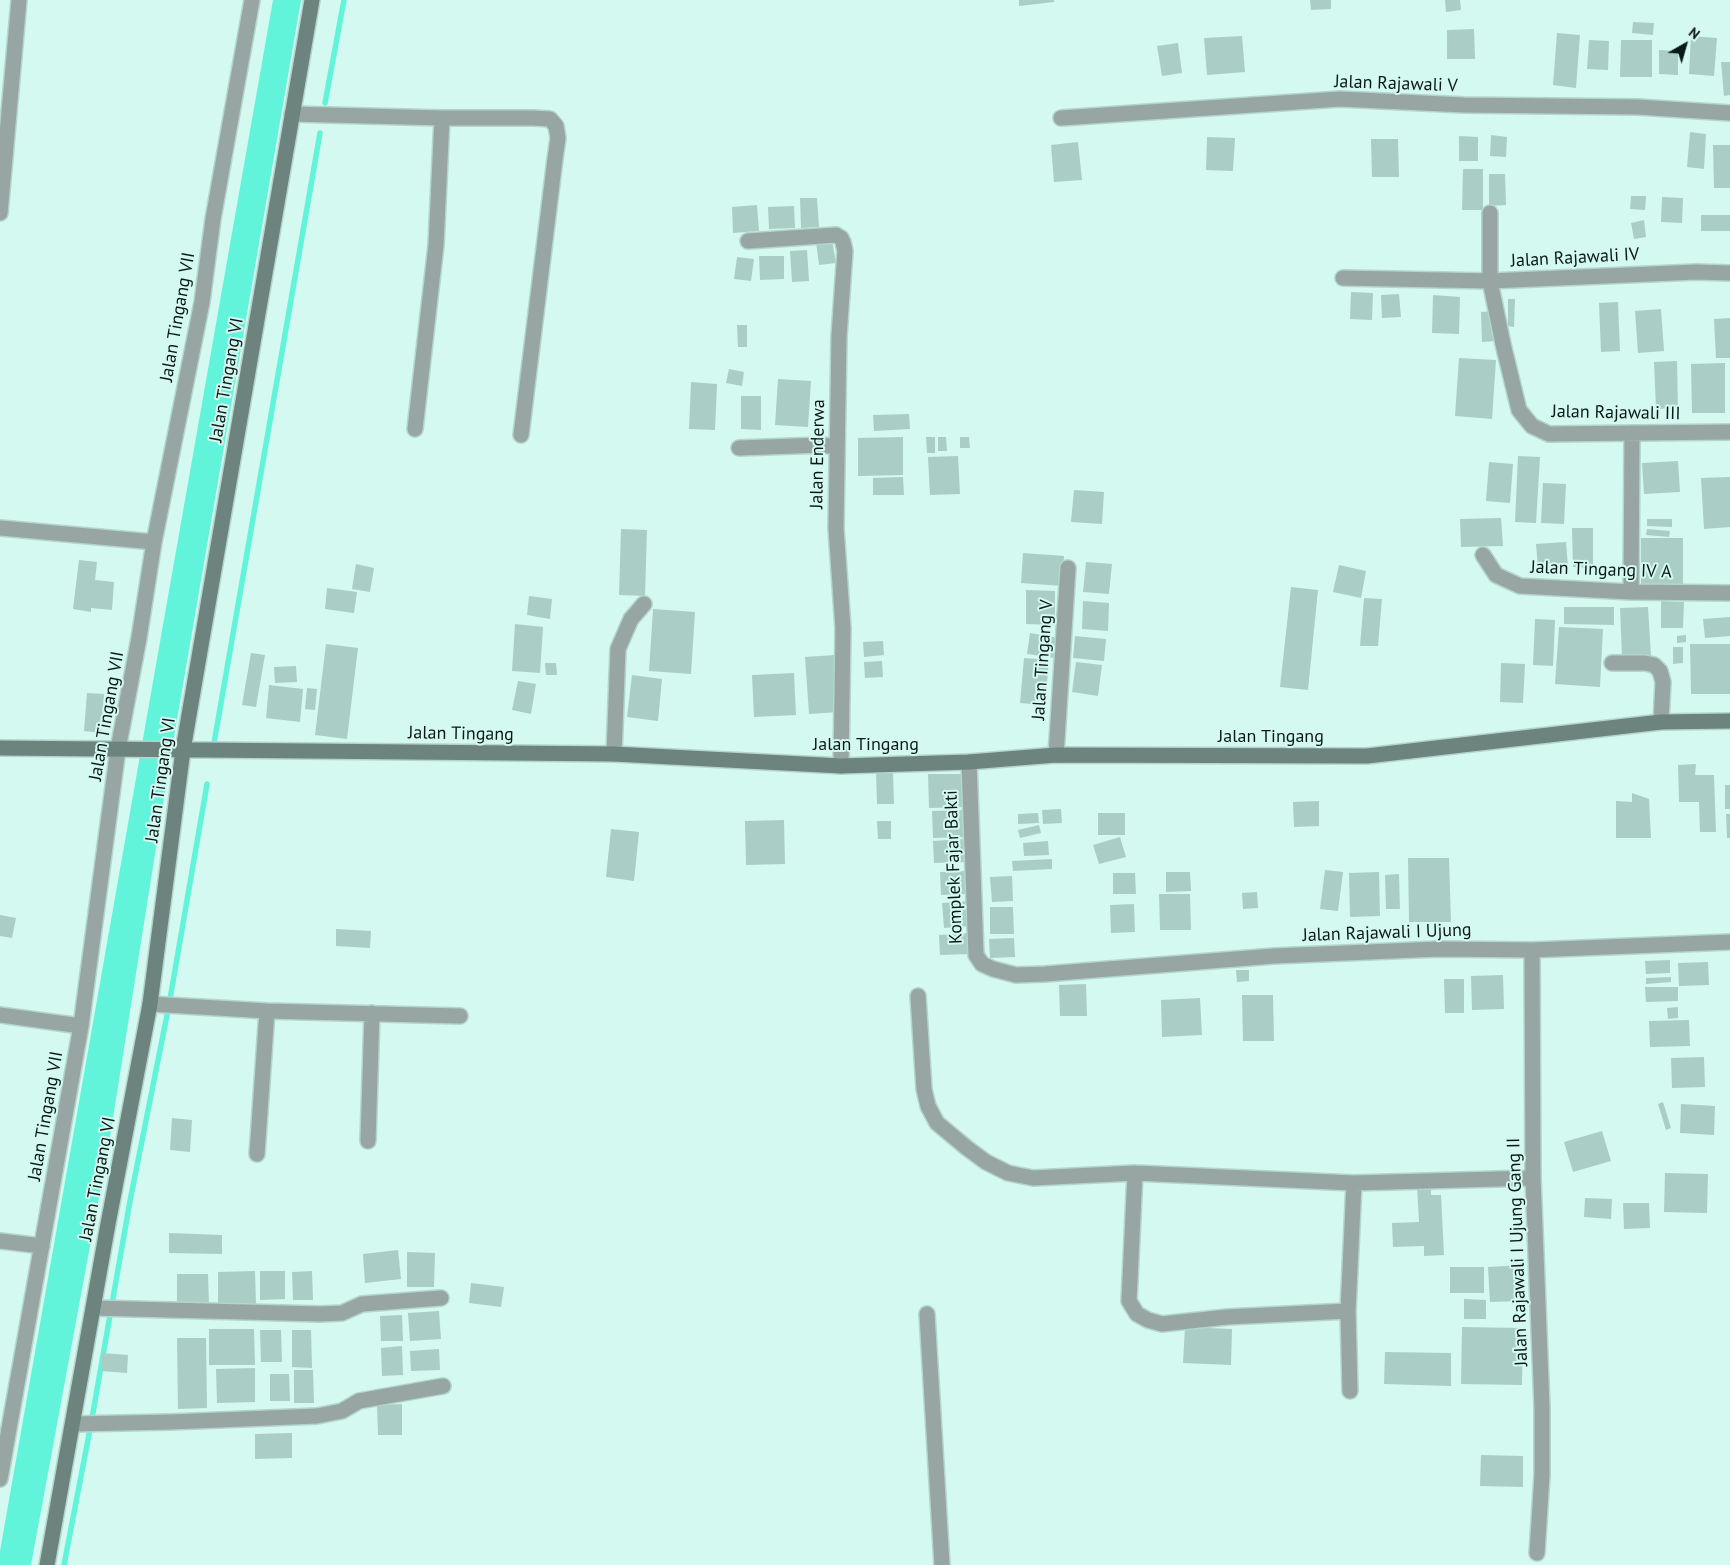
<!DOCTYPE html>
<html>
<head>
<meta charset="utf-8">
<style>
	body { margin:0 }
	#map { position:relative; width:1730px; height:1565px; overflow:hidden; background:#d4f9f0; font-family:"PT Sans",sans-serif }
	canvas { display:block }
	.north { position:absolute; left:1660px; top:20px; width:50px; height:50px; -webkit-text-stroke:4px #d4f9f0; paint-order:stroke; rotate:38deg; font-size:14px; font-weight:700; line-height:20px; text-align:center; color:#0b1916 }
	.north::after { content:''; display:block; margin:auto; width:18px; height:22px; background:#0b1916; clip-path:polygon(50% 0,100% 100%,50% 72%,0 100%) }
</style>
</head>
<body>
<div id="map">
<canvas width="1730" height="1565"></canvas>
<div class="north">N</div>
</div>
<script>
const context = document.querySelector('canvas').getContext('2d');
context.lineJoin = 'round';
function paint(path, color) { context.fillStyle = color; context.fill(path, 'evenodd'); }
const shape = rows => new Path2D(rows.map(r => 'M' + r).join(''));
function trace(path, color, width, dash) { context.strokeStyle = color; context.lineWidth = width; context.lineCap = dash ? 'butt' : 'round'; context.setLineDash(dash || []); context.stroke(path); }
function write(font, color, halo, rows, align = 'center') {
  context.font = font + ' "PT Sans",sans-serif'; context.lineWidth = 4; context.setLineDash([]); context.textBaseline = 'middle'; context.strokeStyle = halo; context.fillStyle = color; for (const [text, x, y, turn = 0] of rows) {
    context.save(); context.translate(x, y); context.rotate((+turn || 0) * Math.PI / 180); context.textAlign = isNaN(turn) ? turn : align; if (halo) context.strokeText(text, 0, 0); context.fillText(text, 0, 0); context.restore();
  }
}
const water = shape([
	[273,0,301,0,170,760,109,1143,31,1565,0,1565,0,1551]
]);
const stream = shape([
	[325,103,344,0],
	[213,749,320,133],
	[64,1565,91,1424,130,1201,169,1005,207,784]
]);
const building = shape([
	[1019,0,1054,0,1054,2,1019,6],
	[1310,0,1331,0,1331,9,1311,10],
	[1445,0,1460,0,1461,10,1446,12],
	[1633,22,1654,23,1653,35,1632,33],
	[1474,29,1475,59,1447,59,1447,30],
	[1557,33,1580,35,1576,88,1553,85],
	[1242,36,1245,72,1207,75,1204,38],
	[1691,36,1717,38,1714,76,1689,74],
	[1589,40,1609,41,1608,70,1587,69],
	[1621,40,1652,40,1652,77,1620,77],
	[1178,43,1182,73,1162,76,1157,46],
	[1659,50,1678,51,1678,75,1659,74],
	[1721,62,1730,62,1730,95,1724,96],
	[1690,132,1706,134,1704,169,1687,167],
	[1491,135,1507,137,1506,157,1490,156],
	[1459,136,1478,137,1478,161,1459,161],
	[1207,137,1235,138,1233,171,1206,170],
	[1371,139,1398,139,1399,177,1372,177],
	[1078,142,1082,180,1054,182,1051,145],
	[1713,145,1730,145,1730,188,1714,188],
	[1463,169,1483,169,1483,210,1462,210],
	[1489,174,1505,174,1506,205,1489,206],
	[1631,196,1646,196,1645,210,1630,209],
	[1662,197,1683,198,1682,223,1661,222],
	[800,198,817,198,819,227,801,228],
	[757,205,759,231,733,233,732,207],
	[794,206,795,228,769,229,768,207],
	[1701,215,1730,215,1730,231,1701,231],
	[1644,220,1646,237,1634,239,1631,223],
	[832,240,836,263,819,265,816,242],
	[807,250,809,281,792,282,790,251],
	[759,256,784,256,784,279,760,280],
	[737,257,754,259,751,281,734,279],
	[1351,292,1373,293,1372,320,1350,319],
	[1399,294,1401,317,1382,318,1381,295],
	[1433,295,1460,297,1459,334,1432,333],
	[1508,299,1515,299,1514,327,1508,326],
	[1618,302,1620,351,1601,352,1599,303],
	[1661,309,1664,351,1638,353,1635,311],
	[1493,311,1495,341,1482,342,1481,312],
	[1730,318,1730,358,1716,358,1714,319],
	[737,325,747,325,747,347,738,347],
	[1459,358,1496,360,1492,419,1455,416],
	[1677,361,1678,408,1656,409,1654,362],
	[1725,363,1725,413,1692,413,1691,364],
	[729,369,744,372,742,386,726,383],
	[778,379,811,381,808,427,775,425],
	[691,382,717,384,715,430,689,429],
	[741,396,761,396,761,430,741,429],
	[909,414,910,429,874,431,873,415],
	[903,437,903,475,858,476,858,438],
	[926,437,935,437,935,453,927,453],
	[938,437,946,437,947,451,938,451],
	[960,437,969,437,970,448,960,448],
	[958,456,960,494,930,495,928,457],
	[1518,456,1540,457,1536,523,1515,522],
	[1678,461,1680,492,1644,494,1642,463],
	[1489,462,1513,464,1510,503,1486,501],
	[903,477,904,495,873,495,873,478],
	[1730,477,1730,527,1704,529,1701,478],
	[1543,483,1566,484,1564,524,1541,523],
	[1074,490,1104,492,1102,524,1071,522],
	[1501,518,1503,546,1461,547,1460,519],
	[1647,519,1672,519,1672,527,1647,526],
	[1572,528,1593,528,1593,568,1573,567],
	[621,529,647,530,645,596,619,595],
	[1647,529,1670,531,1669,537,1646,535],
	[1641,538,1683,538,1683,584,1641,584],
	[1566,542,1568,567,1538,568,1536,544],
	[1023,553,1064,556,1062,586,1021,583],
	[79,560,97,562,95,580,114,582,112,610,91,608,91,612,73,609],
	[1086,562,1112,564,1109,594,1083,592],
	[356,564,374,568,370,592,352,589],
	[1339,565,1366,571,1361,598,1333,592],
	[1291,587,1318,590,1308,690,1280,687],
	[327,588,357,592,354,613,325,609],
	[1026,590,1055,591,1055,625,1026,624],
	[529,596,552,599,550,619,527,615],
	[1364,598,1382,599,1378,646,1360,646],
	[1083,601,1109,603,1108,631,1082,629],
	[1661,601,1684,602,1683,628,1661,628],
	[1564,607,1614,607,1614,625,1564,624],
	[1648,607,1651,656,1622,657,1620,608],
	[653,609,695,612,691,674,649,671],
	[1730,617,1730,636,1705,638,1703,619],
	[1535,619,1555,620,1553,666,1533,665],
	[515,624,543,627,540,673,512,671],
	[1559,627,1603,629,1600,687,1555,684],
	[1030,633,1058,638,1055,658,1027,654],
	[1686,635,1686,642,1677,643,1677,636],
	[1075,636,1106,639,1104,661,1073,658],
	[883,641,884,655,864,657,863,642],
	[326,644,358,648,347,739,315,735],
	[1690,644,1730,644,1730,694,1691,694],
	[1673,647,1683,647,1683,663,1673,664],
	[251,653,265,655,256,707,242,705],
	[835,655,839,712,809,714,805,657],
	[1024,658,1049,660,1045,705,1020,703],
	[882,661,883,677,865,678,864,662],
	[1076,662,1102,665,1098,696,1072,692],
	[545,663,556,663,557,675,546,675],
	[1501,663,1525,664,1523,703,1500,702],
	[296,666,297,682,275,683,274,667],
	[794,673,796,715,754,717,752,675],
	[632,675,662,679,658,721,627,717],
	[518,681,536,684,531,714,512,710],
	[269,685,303,689,300,722,266,718],
	[307,688,317,689,315,710,305,709],
	[87,693,104,694,101,733,84,731],
	[1696,764,1695,775,1714,775,1716,832,1700,832,1699,802,1679,802,1678,765],
	[876,771,893,771,894,804,877,804],
	[928,774,968,774,969,807,929,808],
	[1725,785,1730,785,1730,809,1725,809],
	[1632,793,1649,799,1651,838,1616,838,1616,801,1632,802],
	[1319,801,1319,826,1294,827,1293,802],
	[1061,809,1062,823,1043,824,1042,810],
	[966,810,967,837,933,838,932,811],
	[1038,813,1039,823,1018,824,1018,814],
	[1098,813,1125,813,1125,835,1098,835],
	[1726,814,1730,814,1730,838,1727,838],
	[784,820,785,864,746,865,745,821],
	[877,821,891,821,891,839,878,839],
	[1039,825,1041,833,1020,838,1018,830],
	[611,829,639,832,634,881,606,877],
	[1120,837,1126,857,1099,864,1093,845],
	[964,839,966,862,934,863,933,841],
	[1048,841,1049,855,1024,856,1023,843],
	[1408,858,1449,858,1451,922,1409,922],
	[1052,859,1052,869,1013,871,1012,861],
	[1325,870,1343,872,1338,911,1320,909],
	[967,871,968,894,941,895,940,872],
	[1166,872,1190,872,1191,891,1166,892],
	[1379,872,1380,916,1350,917,1349,873],
	[1113,873,1135,873,1136,894,1113,894],
	[1399,874,1400,909,1386,909,1385,875],
	[1012,876,1013,901,992,902,990,877],
	[1257,892,1258,908,1243,909,1242,893],
	[1159,894,1190,894,1191,930,1160,930],
	[970,901,972,926,944,928,942,903],
	[1134,904,1135,932,1111,933,1110,905],
	[990,907,1013,907,1014,934,990,934],
	[0,915,16,918,12,938,0,936],
	[336,929,371,931,370,948,336,946],
	[969,933,970,954,940,955,939,935],
	[1014,938,1015,957,990,958,989,939],
	[1670,960,1670,973,1646,974,1645,961],
	[1708,962,1709,985,1679,986,1678,963],
	[1236,970,1249,970,1249,981,1237,982],
	[1503,975,1504,1009,1472,1010,1471,976],
	[1671,977,1671,982,1646,984,1646,978],
	[1444,979,1464,979,1464,1013,1445,1013],
	[1086,984,1087,1016,1060,1016,1059,985],
	[1645,987,1678,987,1678,1001,1646,1002],
	[1242,995,1273,995,1274,1041,1243,1041],
	[1200,998,1202,1035,1162,1037,1161,1000],
	[1678,1007,1678,1018,1668,1019,1667,1008],
	[1689,1020,1690,1046,1650,1047,1649,1021],
	[1704,1057,1705,1087,1672,1088,1671,1058],
	[1663,1102,1671,1128,1666,1130,1658,1104],
	[1681,1104,1715,1106,1714,1135,1680,1133],
	[172,1118,192,1120,190,1152,170,1150],
	[1602,1131,1611,1161,1573,1172,1564,1142],
	[1665,1173,1708,1174,1707,1213,1664,1212],
	[1431,1185,1431,1195,1441,1195,1444,1255,1424,1256,1424,1246,1393,1247,1392,1223,1419,1222,1417,1186],
	[1585,1198,1612,1199,1611,1219,1584,1217],
	[1623,1203,1649,1203,1650,1228,1624,1229],
	[169,1233,222,1235,222,1254,169,1253],
	[398,1250,401,1279,365,1283,363,1254],
	[407,1252,435,1253,434,1287,407,1287],
	[1521,1265,1523,1301,1490,1302,1488,1267],
	[1450,1267,1484,1267,1484,1293,1450,1293],
	[255,1271,256,1305,218,1305,218,1272],
	[260,1271,285,1271,285,1299,260,1300],
	[312,1271,313,1300,293,1300,292,1272],
	[177,1274,208,1274,209,1304,177,1304],
	[471,1283,504,1287,501,1307,469,1303],
	[1464,1299,1486,1300,1486,1319,1464,1319],
	[439,1311,441,1339,410,1341,408,1313],
	[402,1315,403,1341,381,1341,380,1316],
	[1185,1327,1232,1329,1231,1365,1183,1363],
	[1462,1327,1523,1328,1522,1385,1461,1384],
	[209,1329,254,1329,255,1365,209,1365],
	[260,1330,281,1330,282,1362,261,1362],
	[292,1330,311,1330,312,1368,292,1367],
	[177,1338,206,1338,207,1408,178,1409],
	[402,1346,403,1375,382,1376,381,1348],
	[439,1349,440,1370,411,1371,410,1351],
	[1385,1352,1451,1353,1451,1386,1384,1384],
	[102,1353,128,1355,127,1373,101,1371],
	[255,1368,255,1402,217,1403,216,1369],
	[294,1370,313,1370,314,1403,294,1403],
	[270,1374,289,1374,290,1401,270,1401],
	[402,1404,402,1435,378,1435,377,1405],
	[292,1433,292,1458,255,1459,255,1434],
	[1481,1455,1523,1456,1523,1487,1480,1486]
]);
const minor = shape([
	[292,114,442,118,534,118,550,119,556,126,558,138,555,159,521,435],
	[1061,118,1340,99,1464,105,1638,107,1730,113],
	[0,213,19,0],
	[1490,213,1490,281,1696,272,1730,273],
	[748,241,836,235,841,238,843,242,845,251,839,336,836,528,843,628,841,766],
	[1343,278,1490,281,1503,344,1519,410,1532,426,1549,434,1730,432],
	[415,429,436,245,442,118],
	[739,448,822,445,837,447],
	[0,528,154,542],
	[1483,555,1496,575,1520,586,1631,592,1730,593],
	[1631,592,1632,433],
	[1612,663,1645,663,1654,665,1660,671,1663,682,1661,722],
	[614,754,618,649,631,619,644,604],
	[1056,755,1068,568],
	[969,762,976,955,982,964,993,969,1016,975,1045,974,1274,956,1439,949,1532,950,1730,942],
	[1532,950,1533,1178,1542,1407,1542,1475,1537,1553],
	[918,996,924,1089,928,1106,937,1123,967,1148,986,1162,1008,1173,1033,1178,1135,1173,1354,1183,1533,1178],
	[150,1004,267,1011,460,1016],
	[0,1015,81,1026],
	[368,1141,372,1013],
	[257,1154,267,1011],
	[1135,1173,1129,1301,1137,1314,1148,1320,1162,1324,1227,1317,1348,1311,1354,1183],
	[0,1241,42,1246],
	[94,1308,320,1314,342,1313,362,1304,441,1298],
	[1348,1311,1350,1391],
	[927,1314,942,1565],
	[73,1424,171,1422,317,1416,342,1411,359,1401,443,1386],
	[0,1479,81,1026,118,749,139,638,154,542,202,302,213,219,252,0]
]);
const secondary = shape([
	[0,748,614,754,841,766,969,762,1056,755,1367,756,1661,722,1730,721],
	[47,1565,108,1224,150,1004,183,750,312,0]
]);
const streetNames = [
	["Jalan Rajawali V",1396,84,2],
	["Jalan Rajawali IV",1575,258,-3],
	["Jalan Tingang VII",178,317,-80],
	["Jalan Tingang VI",227,380,-80],
	["Jalan Rajawali III",1616,413,1],
	["Jalan Enderwa",818,454,-89],
	["Jalan Tingang IV A",1601,570,2],
	["Jalan Tingang V",1043,660,-86],
	["Jalan Tingang VII",107,716,-80],
	["Jalan Tingang",461,734,1],
	["Jalan Tingang",1271,737],
	["Jalan Tingang",866,745],
	["Jalan Tingang VI",161,780,-82],
	["Komplek Fajar Bakti",954,867,-92],
	["Jalan Rajawali I Ujung",1387,933,-2],
	["Jalan Tingang VII",46,1116,-80],
	["Jalan Tingang VI",98,1179,-79],
	["Jalan Rajawali I Ujung Gang II",1518,1252,-92]
];
paint(water, '#62f4db');
trace(stream, '#62f4db', 5.5);
paint(building, '#aacec6');
trace(minor, '#b4d5cd', 18);
trace(secondary, '#b4d5cd', 18);
trace(minor, '#97a6a3', 15);
trace(secondary, '#6d837e', 15);
write('18px', '#0b1916', '#d4f9f0', streetNames);
</script>
</body>
</html>
